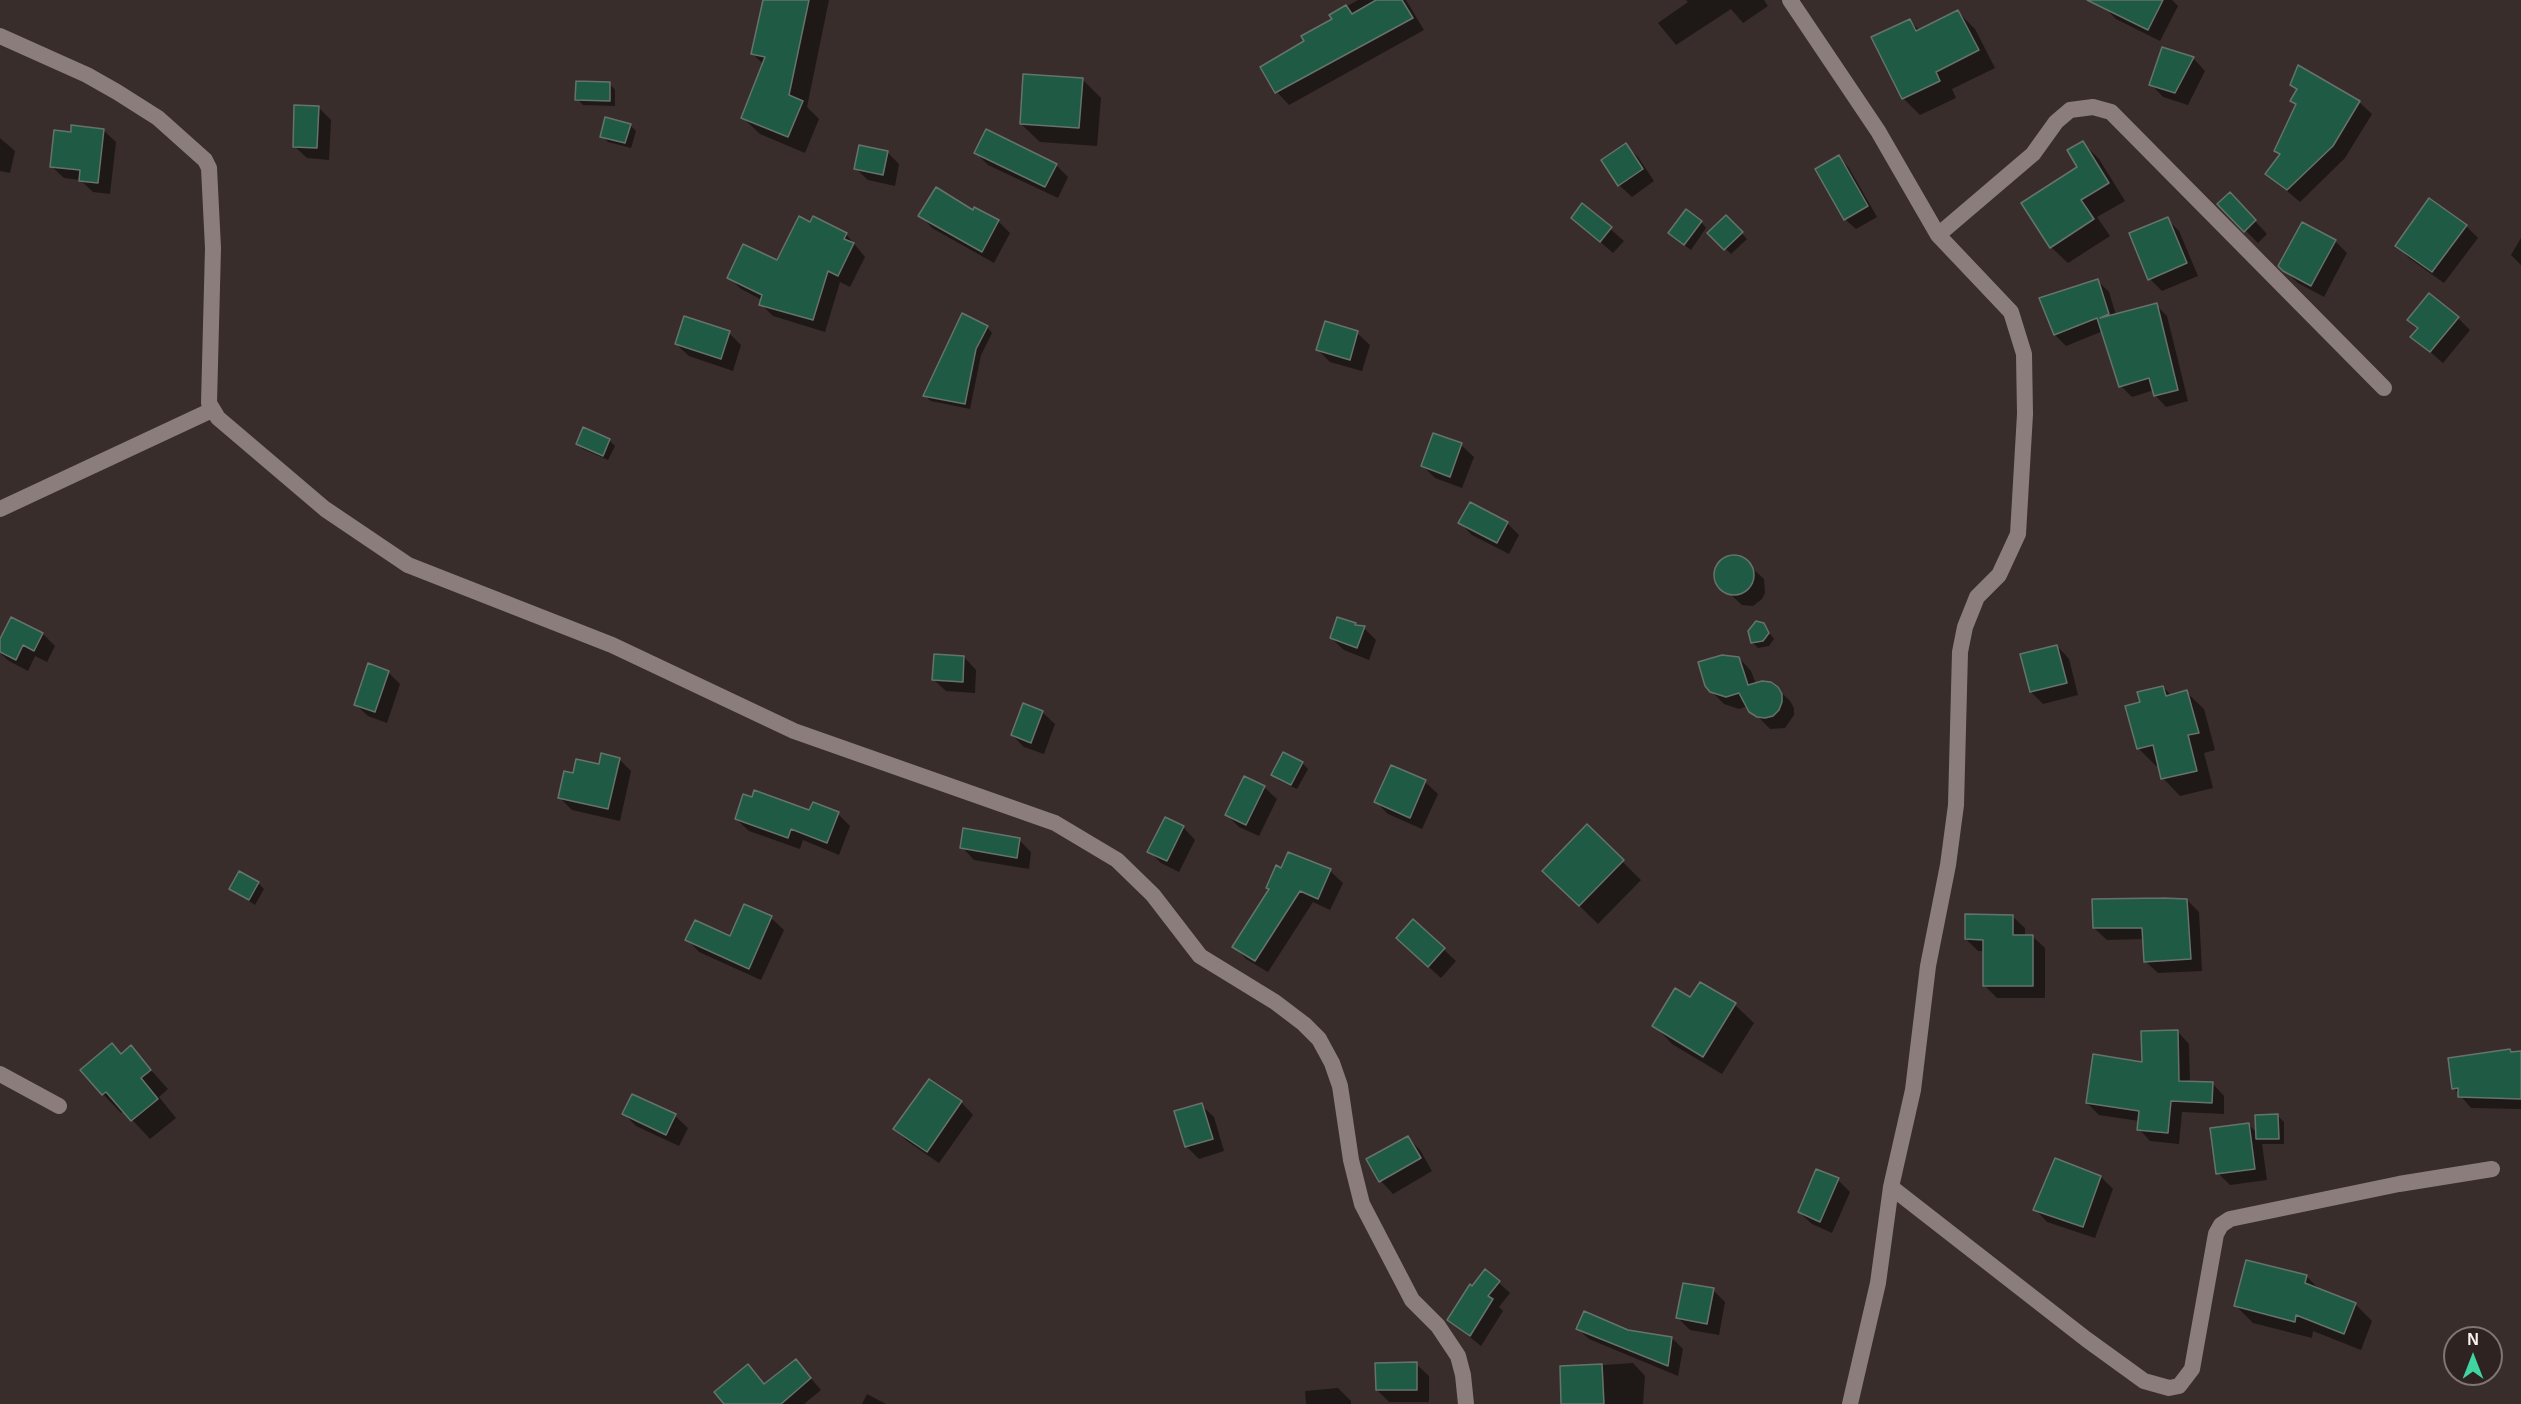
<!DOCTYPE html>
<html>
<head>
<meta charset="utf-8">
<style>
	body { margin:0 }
	#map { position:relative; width:2521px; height:1404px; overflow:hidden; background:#392d2b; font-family:Arial,sans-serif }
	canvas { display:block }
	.north { position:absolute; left:2443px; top:1326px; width:60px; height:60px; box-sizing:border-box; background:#2e2321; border:2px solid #7f7674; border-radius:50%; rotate:0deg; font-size:16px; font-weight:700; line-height:24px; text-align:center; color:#f9f2f0 }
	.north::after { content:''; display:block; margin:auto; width:21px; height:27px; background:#3fd4a2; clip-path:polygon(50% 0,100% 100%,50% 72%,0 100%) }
</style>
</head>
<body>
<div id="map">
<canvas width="2521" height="1404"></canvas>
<div class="north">N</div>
</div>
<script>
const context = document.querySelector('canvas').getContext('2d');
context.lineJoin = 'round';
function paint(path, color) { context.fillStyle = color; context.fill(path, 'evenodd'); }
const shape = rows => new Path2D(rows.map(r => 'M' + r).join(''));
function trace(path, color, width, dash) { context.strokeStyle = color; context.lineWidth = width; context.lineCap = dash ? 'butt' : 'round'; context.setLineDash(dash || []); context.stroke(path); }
const shadow = shape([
	[764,0,829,0,807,107,819,119,805,153,760,134,742,117,763,64,753,54],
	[1358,0,1406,0,1424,30,1289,105,1277,92,1262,67,1306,42,1334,19,1331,15],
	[1686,0,1764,0,1768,6,1743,23,1731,9,1676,45,1658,23,1688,2],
	[2108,0,2172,0,2178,6,2160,41,2116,19,2104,7],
	[1958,12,1975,29,1995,68,1952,89,1956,98,1920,115,1903,98,1873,38,1910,21,1920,31],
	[2193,58,2205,71,2188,105,2163,97,2151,84],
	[2299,68,2359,102,2372,114,2345,158,2300,202,2267,174,2281,156,2275,151,2297,105,2292,100,2298,90,2292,84],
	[1082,79,1101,98,1097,146,1040,142,1021,124],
	[610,84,615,90,615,106,583,105,577,99],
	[318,107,331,120,329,160,307,158,294,146],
	[630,125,636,131,631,148,608,142,602,136],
	[103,130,116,142,110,194,93,192,80,180,64,178,51,166,72,134],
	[0,138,15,151,10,173,0,171],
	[2083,143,2099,159,2125,201,2097,217,2110,236,2068,263,2051,247,2079,167],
	[1625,145,1638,157,1654,181,1632,197,1619,185],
	[887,152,899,164,895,186,868,180,855,168],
	[976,153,1056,165,1068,177,1058,198,988,165],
	[1839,157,1849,168,1877,217,1856,229,1845,219],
	[2219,204,2242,207,2267,234,2258,243],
	[1583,205,1624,241,1613,253,1573,218],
	[973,212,998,221,1010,233,994,263,932,228,920,215],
	[1726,217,1747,239,1731,254,1710,233],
	[2167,219,2179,231,2198,276,2162,291,2150,279],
	[1701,222,1706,228,1691,250,1676,239],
	[811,224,846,234,865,257,850,287,840,282,825,332,773,316,761,304,762,300,741,289,729,277,778,262],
	[2466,226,2478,238,2444,283,2409,258,2397,245],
	[2521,238,2521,265,2511,255],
	[2335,241,2347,253,2324,297,2298,283,2280,266],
	[2097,280,2109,292,2116,315,2156,305,2167,316,2188,401,2166,407,2155,395,2154,390,2132,397,2121,386,2103,331,2066,346,2055,335,2041,299],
	[2458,318,2470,330,2443,363,2413,337,2419,329,2409,320],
	[987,327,992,333,981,355,970,409,931,401,925,396],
	[729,333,741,345,733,371,689,356,676,344],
	[1357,333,1370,345,1362,371,1330,362,1318,350],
	[609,440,615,446,608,460,583,449,577,444],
	[1461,445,1474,457,1462,488,1435,478,1423,466],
	[1460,523,1507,523,1519,535,1509,554,1472,535],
	[1740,557,1764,579,1765,593,1762,599,1753,606,1742,605,1718,583,1716,569,1725,558],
	[11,619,43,634,55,646,47,662,35,656,28,671,9,661,0,653,0,642],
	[1355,625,1364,628,1376,640,1369,660,1344,650,1331,638],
	[1763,625,1774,639,1769,646,1758,648,1752,642],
	[2057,646,2069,659,2078,695,2043,704,2031,692],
	[964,657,976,670,975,693,946,691,933,679],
	[1739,658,1751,671,1756,684,1777,688,1790,701,1794,708,1794,715,1785,728,1770,729,1748,706,1739,709,1724,704,1711,691],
	[388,672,400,684,387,723,368,716,355,704],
	[2163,687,2172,696,2186,692,2204,709,2215,750,2204,753,2213,788,2180,796,2163,778,2159,765,2156,766,2138,748,2142,703],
	[1042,712,1055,724,1044,754,1024,747,1012,735],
	[619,759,631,771,620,821,572,810,560,798,574,774],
	[1302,763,1308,769,1297,789,1278,780,1273,774],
	[1392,767,1425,782,1438,794,1422,829,1388,814,1376,802],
	[1264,787,1277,799,1259,836,1239,827,1227,815],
	[810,812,838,814,850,826,839,855,803,840,800,849,749,831,736,819],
	[1183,827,1195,840,1179,872,1161,863,1149,851],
	[1587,827,1641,880,1598,924,1544,871],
	[1019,840,1031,852,1029,869,974,860,962,847],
	[1305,859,1330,871,1343,883,1330,910,1313,902,1268,972,1246,959,1234,946,1282,870],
	[258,883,264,889,255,905,231,889],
	[2187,900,2199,912,2202,971,2158,973,2145,961,2144,939,2107,940,2094,928],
	[744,906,771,918,784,930,761,980,699,952,687,939,730,938],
	[2012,916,2025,928,2025,936,2032,936,2045,948,2045,998,1997,998,1985,986,1985,951,1978,951,1966,939],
	[1413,921,1456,961,1441,978,1410,950],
	[1701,984,1735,1005,1754,1023,1722,1074,1672,1044,1654,1025,1691,999],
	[2178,1032,2189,1044,2190,1083,2213,1084,2224,1096,2224,1114,2182,1112,2179,1144,2150,1141,2139,1129,2139,1121,2099,1115,2087,1103,2143,1063],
	[131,1048,168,1089,159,1097,176,1118,150,1139,124,1111,121,1113,103,1094,122,1055],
	[2510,1050,2513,1054,2521,1052,2521,1109,2471,1108,2454,1088],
	[929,1081,961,1102,973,1115,939,1163,907,1141,895,1129],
	[633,1096,675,1116,688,1128,679,1146,636,1126,624,1114],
	[1201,1105,1214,1117,1224,1151,1199,1159,1186,1146],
	[2278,1116,2284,1122,2284,1144,2262,1144,2267,1180,2230,1185,2218,1173,2249,1125,2257,1133],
	[1408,1138,1420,1150,1432,1171,1393,1194,1381,1181,1368,1160],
	[2101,1177,2113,1189,2095,1238,2047,1222,2035,1209],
	[1838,1180,1850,1192,1832,1233,1812,1224,1799,1212],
	[1486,1271,1510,1293,1499,1307,1503,1311,1481,1346,1449,1320],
	[2306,1276,2321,1291,2355,1304,2372,1321,2361,1350,2313,1331,2312,1338,2253,1323,2236,1306],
	[1713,1290,1725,1302,1719,1335,1690,1330,1678,1318],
	[1578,1329,1630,1332,1672,1338,1683,1349,1678,1376,1589,1339],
	[796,1361,821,1390,804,1404,726,1404,759,1378,765,1385],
	[1633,1363,1645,1376,1643,1404,1563,1404,1561,1368],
	[1416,1364,1429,1376,1429,1402,1389,1402,1377,1390],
	[1338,1388,1351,1401,1351,1404,1306,1404,1305,1391],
	[867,1394,886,1404,862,1404]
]);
const building = shape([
	[763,0,809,0,789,95,803,101,788,137,741,118,765,57,751,54,763,0],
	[1376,0,1402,0,1413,18,1275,93,1260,67,1304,41,1301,36,1332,19,1329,15,1346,5,1352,14,1376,0],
	[2087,0,2163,0,2148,30,2087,0],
	[1958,10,1979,50,1936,72,1940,81,1902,99,1871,37,1910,19,1916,31,1958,10],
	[2162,47,2194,57,2175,93,2149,85,2162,47],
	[2298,65,2360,101,2333,146,2287,190,2265,174,2280,154,2274,151,2296,104,2290,101,2297,89,2290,85,2298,65],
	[1023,74,1083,78,1079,128,1020,124,1023,74],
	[576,81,610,82,610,101,575,100,576,81],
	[294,105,319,106,317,148,293,147,294,105],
	[605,117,631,124,625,143,600,137,605,117],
	[71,125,104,129,98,183,79,181,80,170,50,167,54,130,71,132,71,125],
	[986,129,1057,164,1045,187,974,153,986,129],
	[2083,141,2109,183,2081,200,2094,219,2050,248,2021,203,2077,167,2067,150,2083,141],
	[1626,143,1643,169,1618,186,1601,160,1626,143],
	[859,145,888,151,883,175,854,169,859,145],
	[1839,155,1868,206,1844,220,1815,169,1839,155],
	[936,187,973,210,974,207,999,220,982,252,918,216,936,187],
	[2230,192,2256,220,2244,232,2217,204,2230,192],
	[2429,198,2467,225,2432,272,2395,246,2429,198],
	[1582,203,1612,227,1600,242,1571,218,1582,203],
	[1686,209,1702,221,1684,245,1668,233,1686,209],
	[1726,215,1743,232,1724,250,1707,233,1726,215],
	[799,216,810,222,813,216,847,233,844,239,854,243,838,276,828,271,813,320,759,305,762,295,727,278,743,244,777,260,799,216],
	[2168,217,2187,263,2148,280,2129,233,2168,217],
	[2302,222,2336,240,2311,286,2283,271,2278,266,2302,222],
	[2098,279,2109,314,2100,318,2157,303,2178,390,2154,396,2149,378,2119,387,2097,318,2054,335,2039,298,2098,279],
	[2429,293,2459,317,2430,352,2410,337,2418,328,2407,320,2429,293],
	[962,313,988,326,976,349,965,404,923,396,962,313],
	[684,316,730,331,721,359,675,344,684,316],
	[1325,321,1358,331,1350,360,1316,350,1325,321],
	[583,427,610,439,603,456,576,444,583,427],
	[1433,433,1462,443,1450,477,1421,466,1433,433],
	[1470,502,1508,522,1497,543,1458,523,1470,502],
	'1714 575a20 20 0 1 1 40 0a20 20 0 1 1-40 0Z',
	[11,617,43,633,34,651,23,645,16,660,0,652,0,639,11,617],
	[1337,617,1356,623,1355,625,1365,626,1357,648,1330,638,1337,617],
	[1756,621,1764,623,1769,633,1763,641,1751,643,1748,631,1756,621],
	[2057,645,2067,683,2030,692,2020,654,2057,645],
	[934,654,964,656,963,682,932,680,934,654],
	[1722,655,1739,657,1748,685,1762,681,1771,682,1778,687,1782,694,1782,702,1779,710,1773,716,1765,718,1757,717,1749,712,1739,693,1726,697,1710,692,1705,686,1698,662,1722,655],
	[368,663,389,671,375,712,354,705,368,663],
	[2163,686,2166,696,2187,690,2199,733,2188,735,2197,771,2161,779,2153,745,2137,749,2125,706,2140,702,2137,692,2163,686],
	[1023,703,1043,711,1031,743,1011,735,1023,703],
	[1283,752,1303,762,1291,785,1271,775,1283,752],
	[601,753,620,758,608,809,558,798,564,771,573,773,576,759,599,764,601,753],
	[1391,765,1426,780,1410,818,1374,802,1391,765],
	[1244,776,1265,786,1246,825,1225,815,1244,776],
	[754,790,809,810,813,802,839,812,827,843,791,829,788,838,735,819,743,794,752,797,754,790],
	[1165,817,1184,826,1167,861,1147,852,1165,817],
	[1587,824,1624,860,1579,906,1542,871,1587,824],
	[963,828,1020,838,1017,858,960,848,963,828],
	[1288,852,1331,869,1318,899,1300,891,1255,961,1232,947,1269,889,1266,888,1276,865,1281,868,1288,852],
	[239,871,259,882,249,900,229,889,239,871],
	[2162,898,2187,899,2191,959,2144,962,2142,928,2093,928,2092,899,2162,898],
	[744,904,772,916,749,969,685,940,695,920,730,936,744,904],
	[1965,914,2013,915,2013,935,2033,935,2033,986,1983,986,1983,940,1965,939,1965,914],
	[1413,919,1445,948,1428,967,1396,938,1413,919],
	[1700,982,1736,1003,1703,1057,1652,1026,1675,988,1690,997,1700,982],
	[2178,1030,2179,1081,2213,1082,2212,1103,2171,1101,2168,1133,2137,1130,2139,1111,2086,1103,2093,1054,2142,1062,2141,1031,2178,1030],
	[112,1043,121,1054,131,1045,151,1070,141,1078,158,1099,131,1121,106,1092,102,1095,80,1070,112,1043],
	[2510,1049,2511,1052,2521,1051,2521,1099,2458,1097,2458,1088,2452,1089,2448,1058,2510,1049],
	[929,1079,962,1101,927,1152,893,1129,929,1079],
	[632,1094,676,1114,666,1135,622,1114,632,1094],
	[1202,1103,1213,1139,1185,1147,1174,1111,1202,1103],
	[2278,1114,2279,1139,2256,1139,2255,1115,2278,1114],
	[2249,1123,2255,1169,2216,1174,2210,1128,2249,1123],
	[1408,1136,1421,1158,1379,1182,1366,1159,1408,1136],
	[2055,1158,2101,1176,2083,1227,2033,1210,2055,1158],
	[1816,1169,1839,1178,1820,1222,1798,1212,1816,1169],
	[2246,1260,2307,1275,2305,1283,2356,1303,2344,1334,2296,1315,2295,1322,2234,1306,2246,1260],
	[1485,1269,1500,1281,1488,1296,1493,1299,1470,1336,1447,1320,1470,1284,1472,1286,1485,1269],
	[1683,1283,1714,1288,1707,1324,1676,1318,1683,1283],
	[1584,1311,1628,1330,1672,1337,1668,1366,1576,1329,1584,1311],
	[796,1359,811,1378,781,1404,724,1404,714,1392,748,1364,764,1384,796,1359],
	[1417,1362,1417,1390,1376,1390,1375,1363,1417,1362],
	[1602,1364,1604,1404,1561,1404,1560,1366,1602,1364]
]);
const minor = shape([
	[1790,0,1878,131,1938,235,2011,312,2024,354,2025,414,2018,534,1999,575,1977,597,1965,627,1960,652,1956,805,1948,865,1928,966,1913,1090,1891,1187,1878,1283,1850,1404],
	[0,36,87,75,117,92,158,118,205,160,209,168,213,248,209,403,218,418,325,509,408,565,612,645,794,731,1055,823,1117,860,1153,895,1200,956,1275,1002,1304,1024,1319,1039,1332,1063,1340,1086,1351,1160,1362,1204,1412,1300,1438,1326,1458,1356,1463,1375,1466,1404],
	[1938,235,2033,154,2056,122,2070,110,2093,107,2111,112,2384,388],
	[0,509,212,410],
	[0,1074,59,1106],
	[1891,1187,2086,1339,2144,1381,2169,1388,2179,1386,2192,1369,2216,1234,2221,1225,2230,1219,2399,1184,2492,1169]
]);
paint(shadow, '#0007');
paint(building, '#1f5a45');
trace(building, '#66736d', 1.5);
trace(minor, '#8b7d7b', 16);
</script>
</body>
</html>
